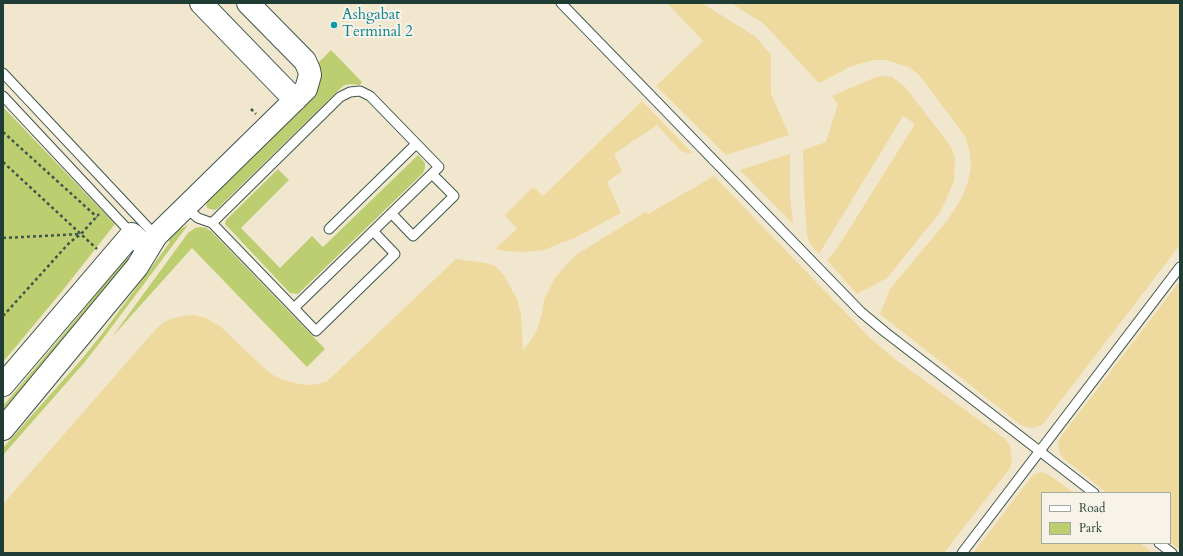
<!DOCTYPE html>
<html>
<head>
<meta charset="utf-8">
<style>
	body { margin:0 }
	#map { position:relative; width:1183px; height:556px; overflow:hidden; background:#f1e7cf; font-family:Cardo,serif }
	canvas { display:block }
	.frame { position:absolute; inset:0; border:4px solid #1f3d34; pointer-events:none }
	.legend { position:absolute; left:1041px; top:492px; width:130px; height:52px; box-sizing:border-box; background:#f7f3e8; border:1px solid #a1aaa0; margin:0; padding:5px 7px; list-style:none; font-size:12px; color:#1f3d34 }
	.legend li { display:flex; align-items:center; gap:8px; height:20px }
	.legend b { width:20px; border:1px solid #a1aaa0 }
</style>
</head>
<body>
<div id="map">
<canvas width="1183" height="556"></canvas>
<div class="frame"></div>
<ul class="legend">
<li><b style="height:5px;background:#fff"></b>Road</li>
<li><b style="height:11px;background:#bdce71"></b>Park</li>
</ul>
</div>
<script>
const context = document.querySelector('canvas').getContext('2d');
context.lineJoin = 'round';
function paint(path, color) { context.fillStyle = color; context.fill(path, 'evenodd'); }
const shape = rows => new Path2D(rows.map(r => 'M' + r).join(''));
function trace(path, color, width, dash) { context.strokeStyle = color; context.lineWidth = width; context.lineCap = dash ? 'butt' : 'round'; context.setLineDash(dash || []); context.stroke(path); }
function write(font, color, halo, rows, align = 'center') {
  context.font = font + ' Cardo,serif'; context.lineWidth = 4; context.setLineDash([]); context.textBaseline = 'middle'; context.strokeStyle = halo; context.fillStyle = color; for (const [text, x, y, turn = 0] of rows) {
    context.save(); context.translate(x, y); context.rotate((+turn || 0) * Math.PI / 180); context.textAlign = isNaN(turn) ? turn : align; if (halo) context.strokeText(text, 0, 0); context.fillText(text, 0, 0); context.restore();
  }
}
const green = shape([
	[331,50,362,82,360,85,349,84,343,86,217,209,214,210,207,208,206,201,317,64],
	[3,107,115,224,63,290,3,362],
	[418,155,425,163,425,168,423,173,298,294,290,293,225,224,226,220,278,169,289,180,241,228,280,268,312,236,323,247],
	[188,225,105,336,84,363,3,455,3,448,81,360,102,334,170,242,168,240,176,231],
	[200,227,206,228,211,231,325,349,307,367,192,248,112,337,188,233,195,228],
	[125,257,130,258,3,418,3,406,77,318]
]);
const sand = shape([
	[667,3,702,3,756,37,771,55,771,93,789,135,726,155,656,86,703,41],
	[731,3,1180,3,1180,245,1042,425,1036,427,1029,428,1021,425,880,314,890,289,946,222,955,209,963,195,968,181,971,167,970,154,966,138,924,81,917,73,908,67,886,60,874,60,852,66,819,83,763,23],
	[884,76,892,77,905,87,946,140,952,149,955,158,954,181,945,202,938,215,887,278,857,294,827,260,836,250,915,124,903,116,819,254,811,245,807,235,804,193,803,150,826,142,838,104,832,96,876,77],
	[642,101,692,153,687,153,681,151,657,125,614,154,622,171,607,182,621,213,576,237,544,250,527,252,505,251,495,249,517,229,505,215,533,187,543,196],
	[790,154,790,195,793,224,740,170],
	[714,176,869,337,896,360,1004,438,1010,445,1012,460,1010,468,944,553,3,553,3,504,156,329,164,322,173,318,183,316,194,315,206,318,221,327,264,368,273,375,284,380,299,384,308,385,319,384,327,381,336,373,456,259,486,263,495,266,503,274,517,299,521,315,523,350,529,343,537,330,542,313,544,300,555,278,566,265,576,255,645,212,648,214],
	[1180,281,1180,550,1170,542,1170,493,1107,493,1062,457,1059,451,1058,443,1062,435],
	[1041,472,1049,475,1074,493,1042,493,1042,543,1140,543,1153,553,973,553,1029,480,1034,474]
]);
const path = shape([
	[251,109,256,114],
	[3,132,97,217],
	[3,162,97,249],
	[3,238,81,234],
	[3,316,70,242,81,234,99,214]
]);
const lane = shape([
	[561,3,861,312,885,332,1094,493],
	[3,73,156,236],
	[3,96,132,234],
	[185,207,198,218,212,223,294,308,439,167,370,96,360,91,350,92,340,97,212,223],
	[392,214,413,236,454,196,432,174],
	[329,229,416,144],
	[294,308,316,331,395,254,373,231],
	[1159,543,1172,553],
	[962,553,1180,267]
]);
const secondary = shape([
	[201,3,295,100],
	[3,385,132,234,148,249],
	[3,429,137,267,156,236,306,89,310,75,309,70,305,61,248,3]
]);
const markers = [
	[334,25,4,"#0f9aa8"]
];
const cultureNames = [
	["Ashgabat",342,16],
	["Terminal 2",342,33]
];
paint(green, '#bdce71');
paint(sand, '#eeda9e');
trace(lane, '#3e564b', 11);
trace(secondary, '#3e564b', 24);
trace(path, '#3e564b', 2.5, [3, 3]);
trace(lane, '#fff', 9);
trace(secondary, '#fff', 22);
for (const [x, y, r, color] of markers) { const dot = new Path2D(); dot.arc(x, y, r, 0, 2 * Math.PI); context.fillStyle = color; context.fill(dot); trace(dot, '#f7f3e8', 1.5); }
write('15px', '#0d838f', '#f7f3e8', cultureNames, 'left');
</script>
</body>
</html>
